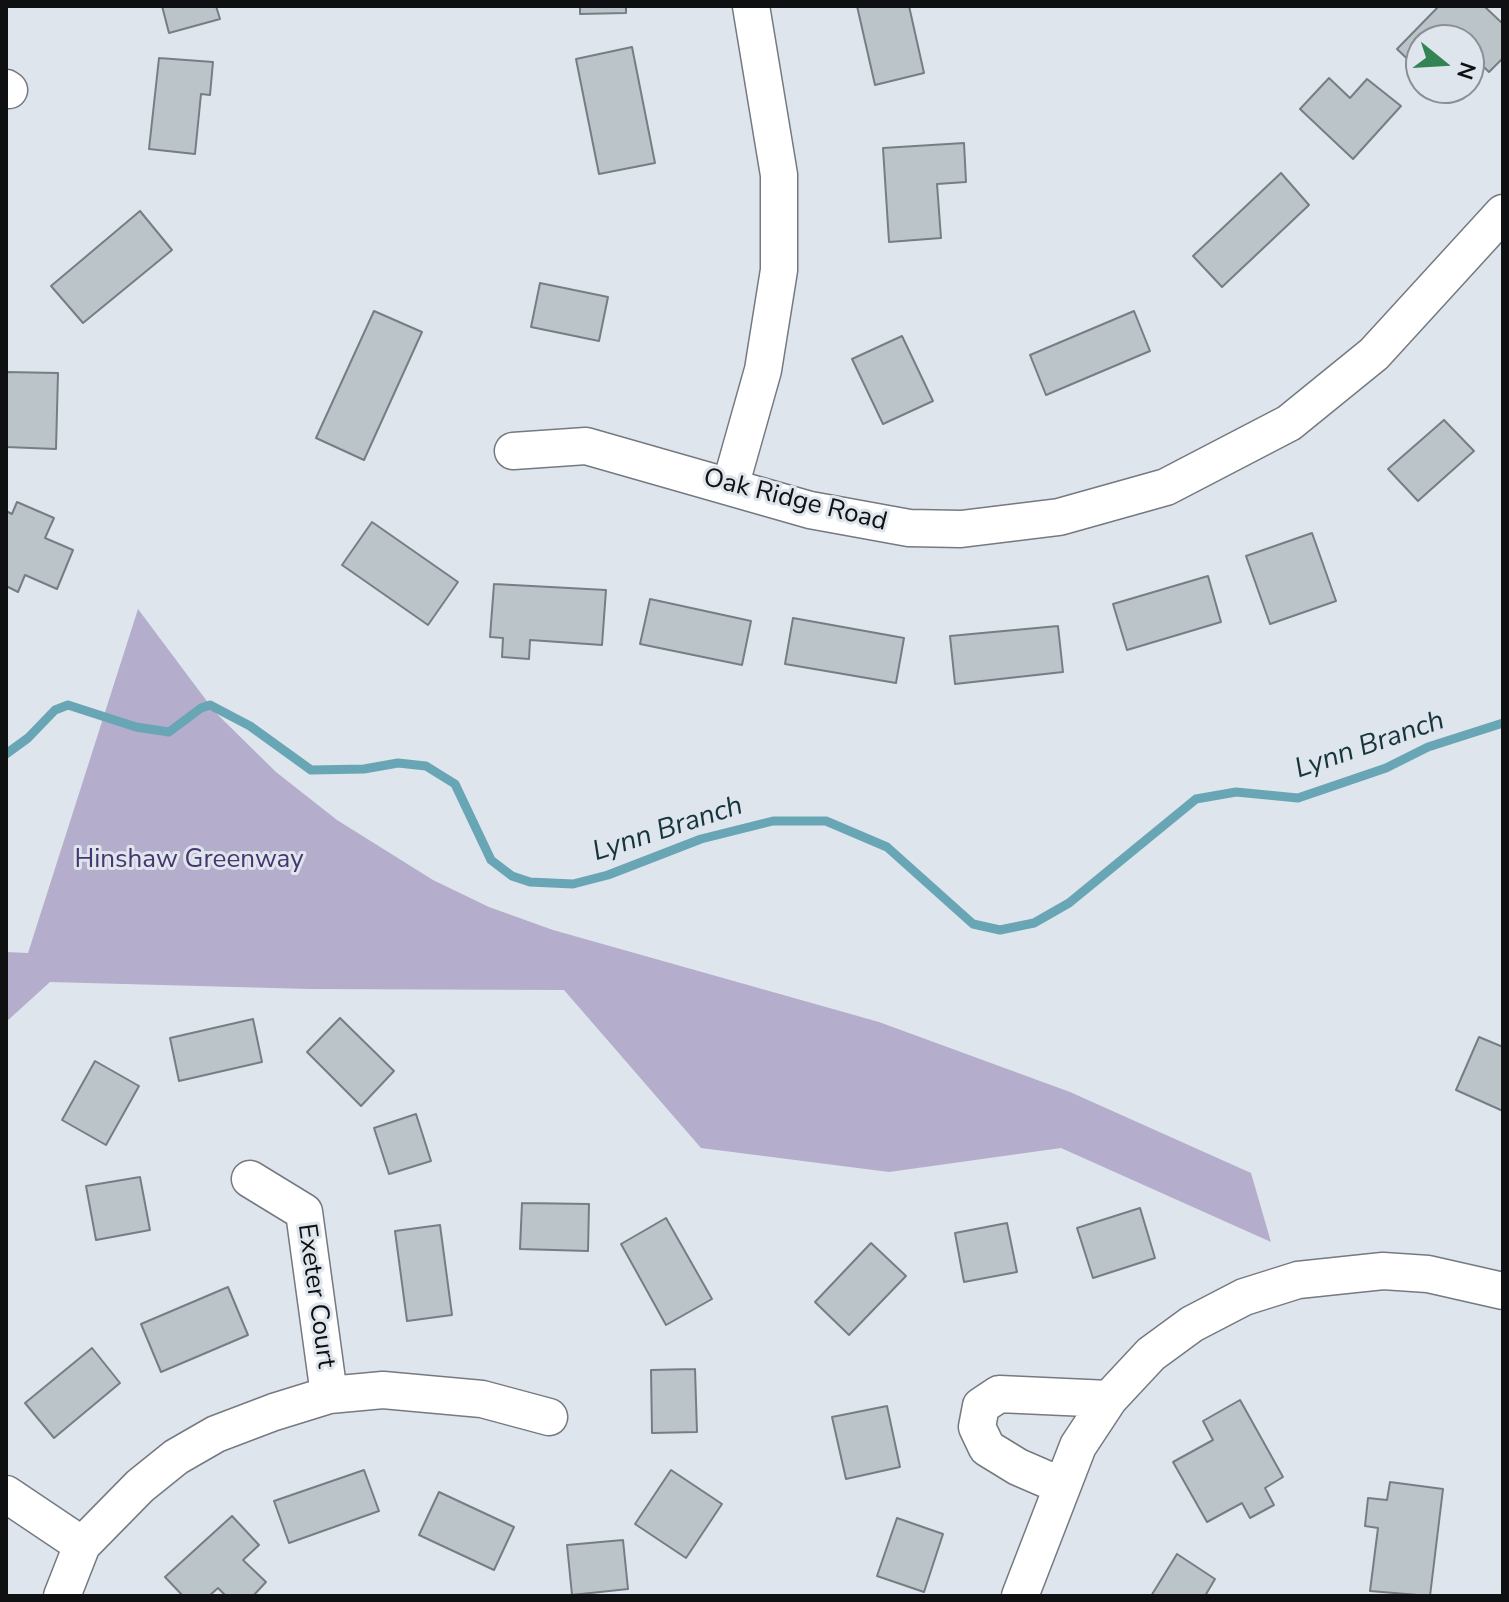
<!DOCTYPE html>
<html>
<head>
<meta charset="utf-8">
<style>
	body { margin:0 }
	#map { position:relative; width:1509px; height:1602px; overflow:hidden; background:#dfe5ec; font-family:"Nunito Sans",sans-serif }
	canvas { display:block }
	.frame { position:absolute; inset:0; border:8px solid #0e1012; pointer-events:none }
	.north { position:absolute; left:1405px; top:24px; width:80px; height:80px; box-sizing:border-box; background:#dfe5ec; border:2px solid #8b9095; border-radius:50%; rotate:108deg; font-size:22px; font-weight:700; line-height:32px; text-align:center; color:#0e1012 }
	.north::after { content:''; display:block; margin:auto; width:28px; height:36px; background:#338354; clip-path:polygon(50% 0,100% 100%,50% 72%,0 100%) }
</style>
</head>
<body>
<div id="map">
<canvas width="1509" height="1602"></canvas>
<div class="frame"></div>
<div class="north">N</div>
</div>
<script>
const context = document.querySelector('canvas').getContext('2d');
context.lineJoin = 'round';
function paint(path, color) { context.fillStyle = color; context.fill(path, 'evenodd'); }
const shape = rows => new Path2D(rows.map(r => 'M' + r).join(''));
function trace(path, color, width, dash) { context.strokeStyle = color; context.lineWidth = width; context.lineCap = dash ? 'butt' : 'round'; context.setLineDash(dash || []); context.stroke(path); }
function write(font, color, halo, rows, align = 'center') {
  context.font = font + ' "Nunito Sans",sans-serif'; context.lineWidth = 6; context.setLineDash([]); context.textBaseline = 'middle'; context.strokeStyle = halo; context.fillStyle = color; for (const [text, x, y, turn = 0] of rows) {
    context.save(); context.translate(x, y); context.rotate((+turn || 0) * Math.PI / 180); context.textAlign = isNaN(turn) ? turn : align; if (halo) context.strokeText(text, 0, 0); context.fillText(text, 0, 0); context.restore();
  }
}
const green = shape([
	[138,609,215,712,276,772,337,820,433,880,489,907,553,930,879,1022,1070,1092,1251,1173,1271,1242,1061,1148,889,1172,701,1148,564,990,310,989,50,982,6,1022,6,952,28,953]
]);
const stream = shape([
	[6,754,28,738,55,710,68,705,136,727,169,732,201,708,210,705,250,726,311,770,364,769,398,763,426,766,455,784,491,860,512,876,530,882,573,884,608,875,701,839,773,821,826,821,887,847,973,924,1000,930,1034,923,1069,903,1196,799,1236,792,1298,798,1386,768,1428,747,1503,723]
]);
const building = shape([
	[162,6,216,6,220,19,169,33,162,6],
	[580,6,626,6,626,13,580,14,580,6],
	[857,6,909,6,924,73,875,85,857,6],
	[1439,6,1484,6,1503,24,1503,58,1489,72,1469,53,1469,40,1421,40,1421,72,1397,49,1439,6],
	[632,47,655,163,599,174,576,59,632,47],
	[159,58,213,62,210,95,201,94,195,154,149,149,159,58],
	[1329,78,1350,98,1367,79,1401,106,1353,159,1300,109,1329,78],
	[964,143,966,182,937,184,941,238,889,242,883,148,964,143],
	[1281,173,1309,205,1222,287,1193,256,1281,173],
	[140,211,172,250,83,323,51,286,140,211],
	[540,283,608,297,599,341,531,327,540,283],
	[374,311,422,332,364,460,316,438,374,311],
	[1134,311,1150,351,1046,395,1030,355,1134,311],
	[902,336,933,401,883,424,852,359,902,336],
	[6,372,58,373,56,449,6,447,6,372],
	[1444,420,1474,451,1418,501,1388,469,1444,420],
	[17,502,54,518,45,538,73,550,57,589,25,575,18,592,6,586,6,511,12,514,17,502],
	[372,522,458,582,428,625,342,565,372,522],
	[1312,533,1336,601,1270,624,1246,556,1312,533],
	[1208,576,1221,622,1127,650,1113,604,1208,576],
	[494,584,606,590,602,645,530,640,529,659,502,657,503,638,490,637,494,584],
	[650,599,751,621,742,665,640,644,650,599],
	[793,618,904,638,896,683,785,664,793,618],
	[1058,626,1063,672,955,684,950,636,1058,626],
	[340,1018,394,1071,361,1106,307,1052,340,1018],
	[253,1019,262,1062,179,1081,170,1038,253,1019],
	[1479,1037,1503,1047,1503,1111,1456,1090,1479,1037],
	[95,1061,139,1086,106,1145,62,1120,95,1061],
	[416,1114,431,1161,389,1174,374,1128,416,1114],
	[140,1177,150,1230,96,1240,86,1186,140,1177],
	[522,1203,589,1204,588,1251,520,1249,522,1203],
	[1140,1208,1155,1258,1093,1278,1077,1228,1140,1208],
	[666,1218,712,1299,666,1325,621,1244,666,1218],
	[1007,1223,1017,1272,964,1282,955,1233,1007,1223],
	[440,1225,452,1315,407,1321,395,1231,440,1225],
	[871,1243,906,1276,849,1335,815,1302,871,1243],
	[228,1287,248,1335,161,1372,141,1324,228,1287],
	[92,1348,120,1383,54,1438,25,1403,92,1348],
	[695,1369,697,1432,652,1433,651,1370,695,1369],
	[1240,1400,1283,1477,1265,1488,1274,1505,1250,1518,1242,1503,1207,1522,1173,1462,1213,1440,1203,1421,1240,1400],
	[887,1406,900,1467,846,1479,832,1417,887,1406],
	[364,1470,379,1511,289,1543,274,1501,364,1470],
	[671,1470,722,1504,686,1558,635,1524,671,1470],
	[1390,1482,1443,1489,1430,1596,1370,1591,1378,1528,1365,1526,1368,1498,1387,1500,1390,1482],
	[439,1492,514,1527,494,1570,419,1535,439,1492],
	[232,1516,259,1545,243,1560,266,1582,253,1596,226,1596,218,1588,209,1596,183,1596,165,1577,232,1516],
	[897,1518,943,1534,924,1592,877,1576,897,1518],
	[623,1540,628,1589,572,1595,567,1545,623,1540],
	[1177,1554,1215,1579,1205,1596,1151,1596,1177,1554]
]);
const minor = shape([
	[6,88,9,90],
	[513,451,586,446,810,510,909,528,961,529,1059,517,1166,487,1289,423,1374,354,1503,213],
	[730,487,763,370,779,270,779,175,751,6],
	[250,1179,304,1212,329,1395],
	[1062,1486,1018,1467,987,1448,977,1427,981,1406,999,1394,1109,1399],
	[6,1494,82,1545],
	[62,1596,82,1545,140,1486,176,1457,216,1434,274,1412,329,1395,383,1390,482,1399,549,1417],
	[1020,1596,1078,1446,1109,1399,1151,1354,1192,1324,1244,1297,1298,1280,1383,1271,1428,1274,1503,1291]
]);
const streetNames = [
	["Oak Ridge Road",795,501,14],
	["Exeter Court",315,1296,82]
];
const parkNames = [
	["Hinshaw Greenway",189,861]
];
const waterNames = [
	["Lynn Branch",1370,746,-19],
	["Lynn Branch",668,830,-18]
];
paint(green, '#b4adcc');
trace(stream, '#69a6b5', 9);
paint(building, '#bbc4c9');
trace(building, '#767e83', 2);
trace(minor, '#757980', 39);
trace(minor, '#fff', 36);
write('26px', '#0e1012', '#dfe5ec', streetNames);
write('26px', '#46356f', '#dfe5ec', parkNames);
write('italic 28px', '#15343b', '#dfe5ec', waterNames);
</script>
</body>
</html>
